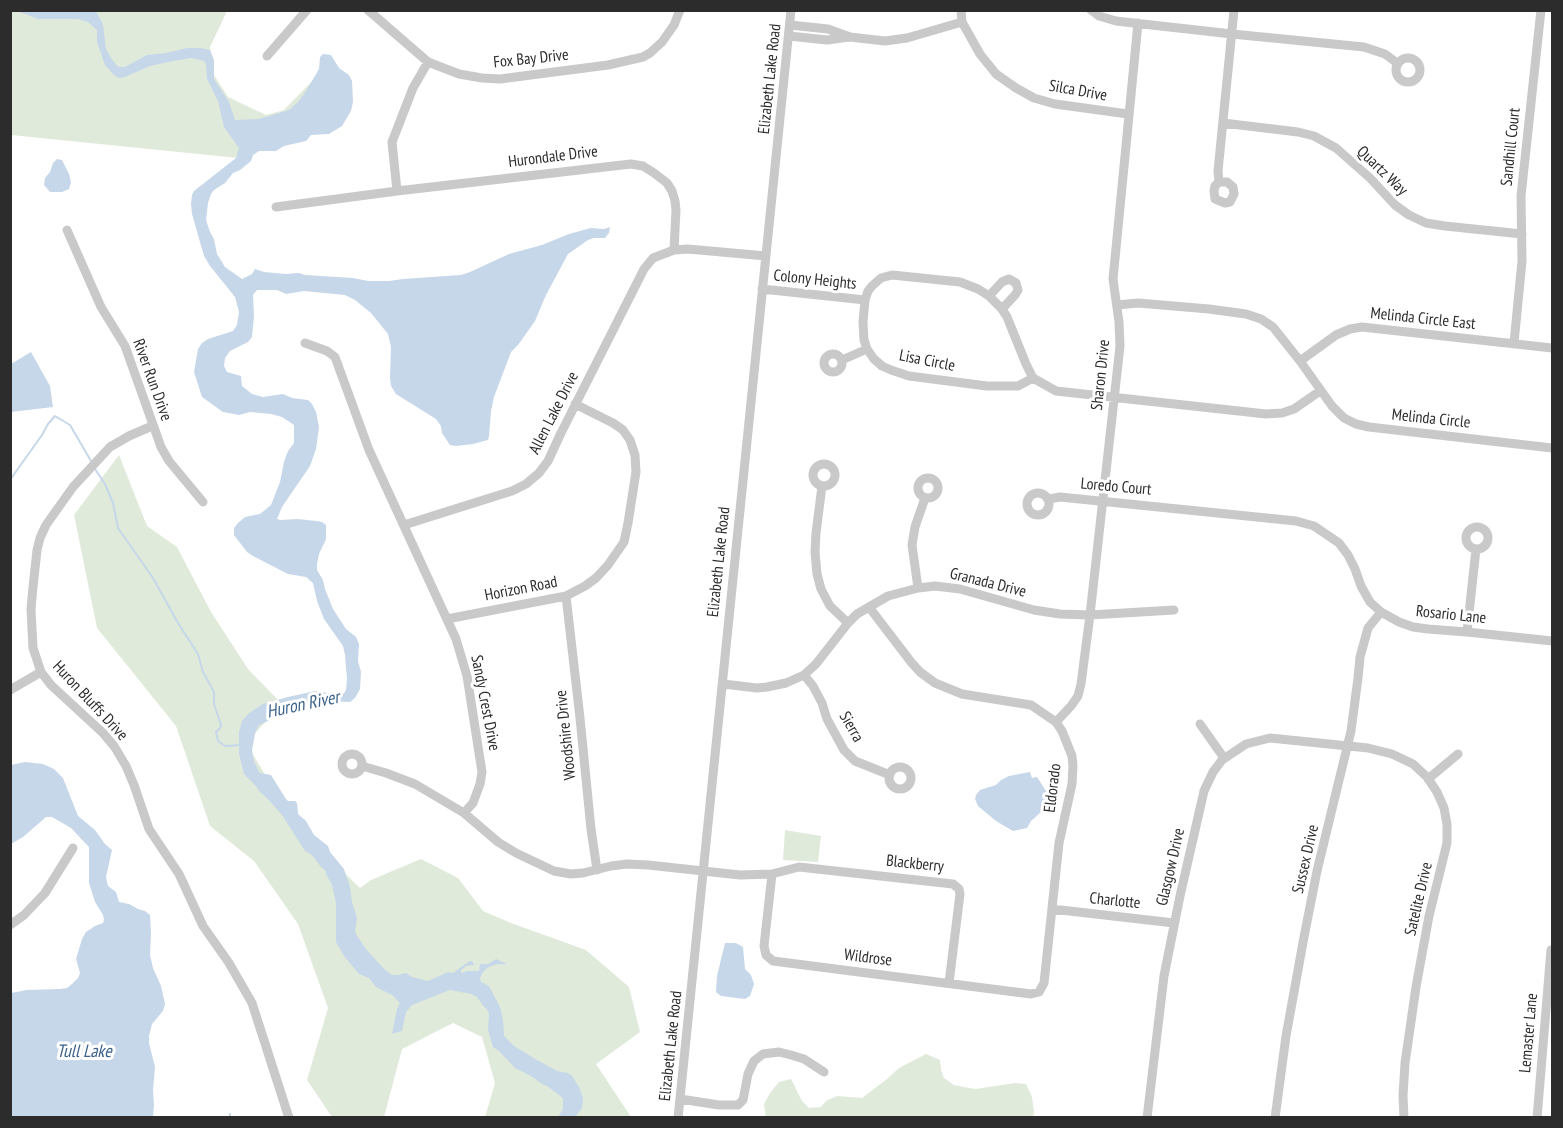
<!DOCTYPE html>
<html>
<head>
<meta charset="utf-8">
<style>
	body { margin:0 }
	#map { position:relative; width:1563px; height:1128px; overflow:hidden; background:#fff; font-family:"PT Sans Narrow",sans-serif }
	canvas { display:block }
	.frame { position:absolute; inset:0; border:12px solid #2c2c2c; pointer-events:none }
</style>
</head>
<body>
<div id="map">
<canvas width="1563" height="1128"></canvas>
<div class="frame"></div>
</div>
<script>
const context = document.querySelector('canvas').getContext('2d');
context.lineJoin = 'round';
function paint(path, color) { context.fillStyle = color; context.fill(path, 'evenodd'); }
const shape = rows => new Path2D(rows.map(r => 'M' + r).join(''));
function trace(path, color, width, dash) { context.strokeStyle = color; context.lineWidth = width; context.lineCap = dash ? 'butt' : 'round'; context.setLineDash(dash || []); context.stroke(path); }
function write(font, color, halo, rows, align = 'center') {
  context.font = font + ' "PT Sans Narrow",sans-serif'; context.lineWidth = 6; context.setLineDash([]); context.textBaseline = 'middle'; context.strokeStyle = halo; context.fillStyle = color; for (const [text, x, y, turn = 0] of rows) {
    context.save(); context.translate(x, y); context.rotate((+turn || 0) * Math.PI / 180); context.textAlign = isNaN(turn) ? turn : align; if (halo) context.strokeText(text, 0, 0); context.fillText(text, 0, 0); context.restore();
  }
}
const green = shape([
	[10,11,227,11,210,47,212,72,228,97,266,115,284,110,321,72,350,77,238,158,11,135],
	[119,455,147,526,177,547,211,612,248,669,282,704,246,743,296,826,360,888,371,880,421,859,458,878,483,911,511,923,586,950,629,987,640,1032,596,1064,631,1117,485,1117,495,1083,482,1037,453,1023,402,1049,384,1117,332,1117,307,1080,328,1008,298,924,254,861,210,826,176,726,97,628,74,515],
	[785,830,821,836,818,862,783,860],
	[926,1054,940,1060,941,1070,944,1078,954,1085,975,1089,1015,1083,1026,1084,1032,1097,1034,1112,1033,1117,766,1117,764,1104,770,1093,779,1082,791,1079,802,1101,809,1108,821,1107,826,1101,837,1096,862,1098,887,1079,899,1068]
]);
const water = shape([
	[48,10,92,11,97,13,103,24,106,49,111,58,117,66,121,67,125,67,147,55,166,53,187,48,201,48,210,50,214,60,214,79,229,102,235,120,259,119,289,110,298,102,306,91,319,69,320,57,323,54,331,55,339,68,349,75,352,81,353,102,351,111,342,126,329,134,311,135,306,141,284,146,276,151,259,151,253,155,251,161,240,170,233,173,225,183,214,190,211,194,208,203,206,220,210,232,214,239,217,254,225,267,242,279,252,274,255,269,264,272,286,274,299,273,305,275,353,278,368,281,389,281,403,279,461,275,470,272,509,254,542,245,569,234,591,228,604,229,610,227,609,233,605,238,594,238,588,240,568,254,546,295,535,321,518,345,511,352,494,397,491,411,489,436,488,440,473,444,456,446,450,445,442,433,441,426,436,419,396,394,391,386,390,378,391,347,388,334,371,313,355,300,345,295,304,291,286,294,277,290,257,290,253,295,254,316,252,337,248,342,230,351,225,358,224,366,227,372,241,376,242,386,252,394,263,397,283,394,292,398,308,400,312,404,316,412,319,427,316,449,310,466,282,507,277,519,280,520,298,519,316,521,322,522,326,525,326,539,319,554,317,564,317,570,323,580,325,589,333,609,346,629,356,637,359,644,358,661,361,672,360,689,355,698,350,702,329,701,310,704,281,714,258,726,255,734,252,750,254,761,258,770,260,773,271,775,286,799,288,801,295,801,297,803,298,814,306,821,314,835,328,846,330,852,344,869,350,887,352,902,357,918,355,932,365,948,385,970,392,975,398,975,406,973,412,977,428,981,448,972,453,973,457,970,470,961,473,962,474,965,466,966,461,970,461,973,467,971,479,971,480,964,488,964,496,959,507,964,498,964,488,967,483,972,480,978,481,982,489,986,500,1007,503,1020,504,1036,514,1046,537,1060,557,1071,568,1073,572,1076,579,1087,583,1098,582,1108,575,1117,558,1117,563,1109,563,1098,547,1086,542,1084,531,1076,515,1068,499,1051,493,1047,488,1030,489,1013,486,1008,484,1007,477,997,471,994,450,990,412,1005,406,1012,402,1031,392,1034,397,1009,400,1003,392,995,376,987,369,978,359,974,344,956,336,942,336,903,332,885,327,876,325,870,321,867,312,855,305,851,282,815,267,798,259,791,256,786,244,774,239,754,239,732,242,721,249,713,263,704,288,697,315,691,333,694,344,693,346,690,347,679,345,655,343,646,324,619,317,601,313,583,306,577,288,574,253,556,247,552,234,535,234,528,238,523,245,517,260,514,271,505,280,482,284,462,288,451,294,443,294,425,282,417,271,414,250,412,239,415,223,412,202,397,194,372,198,349,202,343,208,339,233,331,237,325,239,312,235,297,210,266,204,256,192,214,191,204,192,195,194,191,236,158,239,148,224,127,218,101,207,79,206,64,204,61,191,58,173,61,150,66,125,77,119,78,114,75,105,65,97,42,97,30,88,22,78,19,38,19,17,11,38,11,45,12,48,12],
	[57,159,62,160,69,174,71,182,69,189,62,192,50,192,44,185,45,178,50,172,53,163],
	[31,352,50,386,53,407,11,412,11,364],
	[25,762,43,764,54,769,63,778,78,816,95,830,105,844,112,850,106,877,108,886,116,892,119,902,129,904,138,909,145,911,150,915,151,933,150,955,153,968,161,986,165,1004,163,1011,152,1024,149,1036,149,1043,155,1067,153,1090,154,1105,153,1117,11,1117,11,993,27,990,60,989,67,988,72,984,78,978,80,973,76,959,82,939,86,932,95,926,103,923,104,920,103,915,95,902,89,883,89,847,71,828,52,817,46,817,23,837,11,844,11,765],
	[1030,772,1032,778,1037,777,1046,791,1045,803,1040,813,1031,821,1027,828,1013,831,996,821,978,806,975,799,976,795,980,790,996,785,1001,780,1009,776],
	[725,943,736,943,743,947,745,969,751,975,754,984,750,996,745,999,721,996,716,992,717,976]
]);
const stream = shape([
	[95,469,105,484,113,503,118,528,153,578,178,623,198,654,203,672,214,692,214,704,221,725,220,728,216,732,218,741,225,746,241,745],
	[10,480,42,435,48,424,55,416,70,425,91,461],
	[230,1118,230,1114]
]);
const minor = shape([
	[368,10,428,62,459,74,482,78,500,79,608,65,643,57,650,53,662,42,674,25,680,10],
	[961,10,962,22,980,54,996,74,1016,88,1034,98,1055,104,1128,114],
	[1091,10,1099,16,1116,21,1232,34,1364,47,1385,54,1397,63],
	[790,25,828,29,850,37,885,41,907,38,962,22],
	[789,36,827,40,849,37],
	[267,56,307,10],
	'1396 70a12 12 0 1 1 24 0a12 12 0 1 1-24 0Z',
	[1223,123,1298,132,1314,136,1336,148,1370,178,1395,205,1409,215,1426,223,1445,226,1522,234],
	[1219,182,1227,182,1233,187,1234,194,1230,202,1225,203,1215,199,1214,191,1215,186,1219,182,1218,171,1234,10],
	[397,191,392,142,413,88,428,62],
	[276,207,397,191,631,164,643,166,654,173,667,183,672,191,675,201,676,210,674,250],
	[67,230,101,307,125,346,161,447,169,461,203,502],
	[762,289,865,300],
	[989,296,1002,282,1009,279,1016,283,1018,290,1015,295,1002,309],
	[1117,305,1138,303,1209,309,1246,314,1261,319,1273,327,1300,361,1332,406,1344,418,1356,424,1369,427,1552,448],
	[305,343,327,351,335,357,369,450,456,639,467,676,482,772,480,784,473,803,464,813],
	[1514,343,1522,261,1521,196,1541,10],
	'824 363a9 9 0 1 1 18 0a9 9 0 1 1-18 0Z',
	[842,360,867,349],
	[1300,361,1336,335,1350,329,1362,327,1552,348],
	[1033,378,1018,386,987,386,909,376,891,370,882,366,874,359,867,349,864,340,863,322,865,300,868,291,872,286,881,278,892,275,960,282,978,289,989,296,1002,309,1007,317,1026,364,1033,378,1056,391,1266,414,1282,413,1294,409,1320,391],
	[152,426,129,436,110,447,73,487,46,525,40,538,37,550,33,587,31,609,33,648,41,672,51,685,103,733,114,746,126,766,134,785,149,829,179,874,203,926,229,963,252,1003,289,1118],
	'813 475a11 11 0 1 1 22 0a11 11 0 1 1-22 0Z',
	'918 488a10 10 0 1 1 20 0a10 10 0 1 1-20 0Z',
	[822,486,816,533,815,552,817,574,821,589,830,606,848,623],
	'1027 504a11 11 0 1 1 22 0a11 11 0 1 1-22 0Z',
	[1049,499,1060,497,1296,521,1314,526,1339,543,1348,555,1355,569,1361,586,1370,602,1381,612,1399,622,1413,627,1428,629,1467,632,1552,641],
	[404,525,512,491,526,484,539,473,548,461,561,433,644,269,653,258,674,250,688,249,766,256],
	'1466 538a11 11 0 1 1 22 0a11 11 0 1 1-22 0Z',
	[918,588,912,545,915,527,925,498],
	[566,596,580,718,591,829,597,870],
	[447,619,566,596,585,586,596,578,608,565,624,542,628,523,636,472,635,455,630,440,623,430,613,423,575,404],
	[1467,632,1476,549],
	[804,675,813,686,822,703,827,719,844,750,855,761,890,775],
	[723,684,757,688,767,687,786,683,804,675,816,664,848,623,857,614,888,596,918,588,935,586,960,589,1034,610,1060,614,1090,615,1174,610],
	[10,690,41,672],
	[1056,722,1071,706,1078,696,1081,684,1090,615,1120,346,1119,322,1113,279,1138,23],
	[1200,724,1224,758],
	'342 764a10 10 0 1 1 20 0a10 10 0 1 1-20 0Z',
	[362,766,386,773,415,784,464,813,498,842,516,853,554,871,571,874,583,873,611,866,627,864,648,865,740,875,772,874,799,867,953,884,959,889,960,894,949,983],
	'889 778a11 11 0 1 1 22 0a11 11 0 1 1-22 0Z',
	[1428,779,1458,754],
	[772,874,764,946,766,955,773,961,1031,994,1039,992,1044,983,1059,843,1072,784,1073,766,1072,756,1062,731,1056,722,1031,705,962,694,935,683,920,672,911,662,869,607],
	[1052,909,1174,923],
	[10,925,24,915,45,893,73,848],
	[680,1099,719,1105,738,1105,743,1100,748,1074,754,1061,763,1054,779,1052,791,1055,804,1059,824,1072],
	[678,1118,791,10],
	[1147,1118,1164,976,1180,896,1204,791,1213,772,1222,760,1246,744,1270,738,1368,748,1392,754,1413,764,1427,777,1437,792,1444,808,1447,824,1447,843,1429,916,1416,987,1405,1063,1403,1096,1404,1118],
	[1275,1118,1286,1036,1304,937,1317,871,1351,731,1358,678,1360,657,1368,628,1381,612],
	[1537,1118,1551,950]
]);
const streetNames = [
	["Fox Bay Drive",531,59,-6],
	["Elizabeth Lake Road",770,79,-84],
	["Silca Drive",1078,91,10],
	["Sandhill Court",1511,147,-84],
	["Hurondale Drive",553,157,-7],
	["Quartz Way",1382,171,44],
	["Colony Heights",815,280,6],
	["Melinda Circle East",1423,319,6],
	["Lisa Circle",927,361,11],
	["Sharon Drive",1101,375,-84],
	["River Run Drive",152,380,70],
	["Allen Lake Drive",554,413,-63],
	["Melinda Circle",1431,419,6],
	["Loredo Court",1116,487,5],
	["Elizabeth Lake Road",719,562,-84],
	["Granada Drive",988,583,14],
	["Horizon Road",521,589,-11],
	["Rosario Lane",1451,615,6],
	["Huron Bluffs Drive",90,701,47],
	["Sandy Crest Drive",485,703,79],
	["Sierra",851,727,60],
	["Woodshire Drive",566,735,-96],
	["Eldorado",1053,788,-83],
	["Sussex Drive",1306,859,-77],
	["Blackberry",915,864,6],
	["Glasgow Drive",1171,867,-77],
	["Satelite Drive",1419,899,-77],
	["Charlotte",1115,901,6],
	["Wildrose",868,958,7],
	["Lemaster Lane",1529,1033,-85],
	["Elizabeth Lake Road",671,1046,-84]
];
const waterNames = [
	["Huron River",303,705,-12],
	["Tull Lake",84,1052]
];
paint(green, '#e0eada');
paint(water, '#c6d7e9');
trace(stream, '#c6d7e9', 2);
trace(minor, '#c9c9c9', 9);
write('16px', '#2c2c2c', '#fff', streetNames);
write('italic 18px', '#3d638b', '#fff', waterNames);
</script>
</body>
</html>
